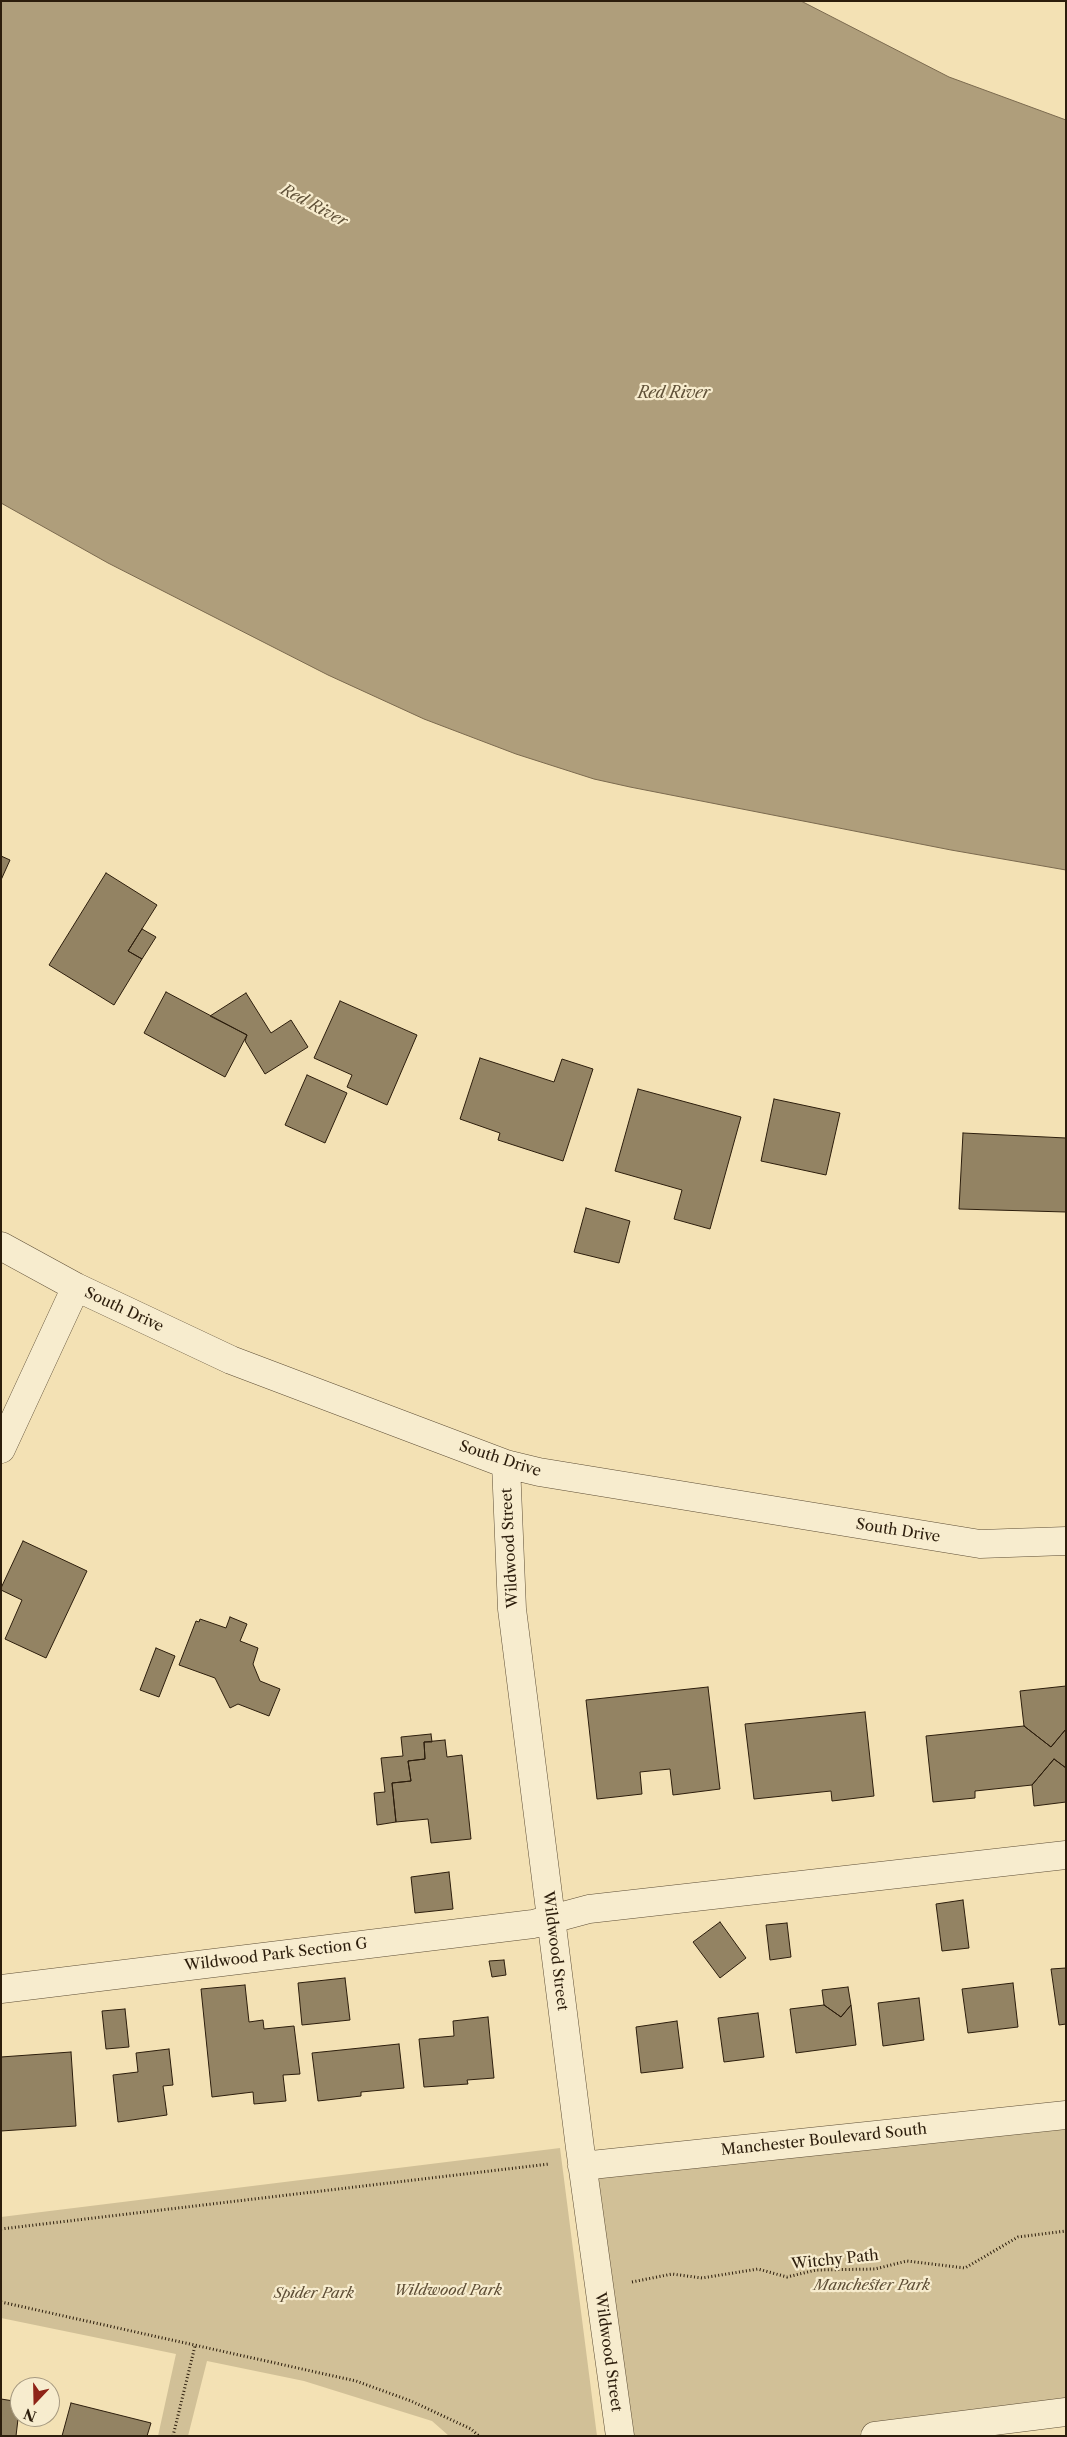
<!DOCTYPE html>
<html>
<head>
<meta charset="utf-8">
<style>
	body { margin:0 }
	#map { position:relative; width:1067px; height:2437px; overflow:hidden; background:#f3e1b4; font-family:"Libre Caslon Text",serif }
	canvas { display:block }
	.frame { position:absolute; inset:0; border:2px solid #2c1d0c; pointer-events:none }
	.north { position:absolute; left:10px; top:2377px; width:50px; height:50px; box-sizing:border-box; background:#f7ecce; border:1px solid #a69980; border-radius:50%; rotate:201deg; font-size:14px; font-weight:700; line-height:20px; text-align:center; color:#2c1d0c }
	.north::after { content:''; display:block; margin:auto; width:18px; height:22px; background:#8f2418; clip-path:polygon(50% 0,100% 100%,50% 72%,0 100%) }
</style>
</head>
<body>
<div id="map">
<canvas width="1067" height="2437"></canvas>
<div class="frame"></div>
<div class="north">N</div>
</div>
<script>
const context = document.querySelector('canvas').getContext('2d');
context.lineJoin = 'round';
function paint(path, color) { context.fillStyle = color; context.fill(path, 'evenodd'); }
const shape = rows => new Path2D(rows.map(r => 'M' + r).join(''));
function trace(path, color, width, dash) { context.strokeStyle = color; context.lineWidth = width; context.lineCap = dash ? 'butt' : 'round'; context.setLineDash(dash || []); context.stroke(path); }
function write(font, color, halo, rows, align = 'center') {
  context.font = font + ' "Libre Caslon Text",serif'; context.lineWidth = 4.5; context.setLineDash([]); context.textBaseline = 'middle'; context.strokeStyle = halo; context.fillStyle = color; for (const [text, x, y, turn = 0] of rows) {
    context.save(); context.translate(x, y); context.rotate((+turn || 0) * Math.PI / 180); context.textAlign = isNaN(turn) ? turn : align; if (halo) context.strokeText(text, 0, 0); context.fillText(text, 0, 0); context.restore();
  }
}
const green = shape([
	[1066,2115,1066,2412,875,2436,620,2436,582,2166],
	[560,2148,597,2436,449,2436,432,2421,304,2381,207,2361,188,2436,158,2436,176,2354,1,2318,1,2217]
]);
const water = shape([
	[1,1,801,1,949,77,1066,120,1066,870,951,850,630,787,594,779,516,754,424,719,328,675,108,563,1,503,1,1]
]);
const building = shape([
	[1,856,10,860,1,880,1,856],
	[106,873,157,905,128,951,142,959,114,1005,49,965,106,873],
	[142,929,156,937,142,959,128,951,142,929],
	[166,992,247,1035,225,1077,144,1033,166,992],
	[246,993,271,1033,291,1020,308,1047,265,1074,245,1041,247,1035,210,1016,246,993],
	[340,1001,417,1035,387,1105,347,1087,352,1075,314,1058,340,1001],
	[480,1058,554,1082,562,1059,593,1069,563,1161,498,1140,500,1133,460,1119,480,1058],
	[307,1075,347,1093,325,1143,285,1125,307,1075],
	[638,1089,741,1117,710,1229,674,1219,682,1190,615,1171,638,1089],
	[774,1099,840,1113,826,1175,761,1161,774,1099],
	[963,1133,1066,1138,1066,1212,959,1209,963,1133],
	[586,1208,630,1221,619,1263,574,1252,586,1208],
	[23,1541,87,1571,46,1658,5,1639,22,1600,1,1590,1,1588,23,1541],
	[230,1617,247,1624,240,1641,258,1648,253,1664,260,1681,280,1689,269,1716,238,1704,230,1708,215,1678,179,1665,196,1621,199,1622,200,1619,226,1628,230,1617],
	[156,1648,175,1656,159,1697,140,1690,156,1648],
	[1066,1686,1066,1729,1051,1747,1024,1726,1020,1691,1066,1686],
	[708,1687,720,1789,673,1795,670,1769,640,1772,642,1794,597,1799,586,1700,708,1687],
	[865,1712,874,1796,832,1801,831,1791,754,1799,745,1724,865,1712],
	[1024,1726,1051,1747,1066,1729,1066,1768,1054,1759,1032,1785,975,1791,975,1798,933,1802,926,1736,1024,1726],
	[431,1734,432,1742,424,1742,425,1759,408,1761,411,1781,392,1783,396,1822,377,1825,374,1793,385,1792,381,1758,403,1756,401,1737,431,1734],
	[445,1740,447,1757,462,1755,471,1839,431,1843,428,1819,396,1822,392,1783,411,1781,408,1761,425,1759,424,1742,445,1740],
	[1054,1759,1066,1768,1066,1802,1034,1806,1032,1785,1054,1759],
	[449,1872,453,1909,415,1913,411,1877,449,1872],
	[963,1900,969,1948,942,1951,936,1904,963,1900],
	[720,1922,746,1958,720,1978,693,1942,720,1922],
	[787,1923,791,1957,770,1960,766,1925,787,1923],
	[504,1960,506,1975,492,1977,489,1961,504,1960],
	[1066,1968,1066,2024,1059,2025,1051,1969,1066,1968],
	[345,1978,350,2020,302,2025,298,1983,345,1978],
	[1013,1983,1018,2027,968,2033,962,1989,1013,1983],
	[245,1985,249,2022,263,2020,264,2029,294,2026,300,2074,283,2075,286,2101,254,2104,253,2092,212,2097,201,1989,245,1985],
	[848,1987,851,2005,841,2017,824,2005,822,1990,848,1987],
	[919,1998,924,2040,883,2046,878,2003,919,1998],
	[824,2005,841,2017,851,2005,856,2045,796,2053,790,2009,824,2005],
	[125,2009,129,2047,106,2049,102,2011,125,2009],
	[758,2013,764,2057,724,2062,718,2018,758,2013],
	[488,2017,494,2078,467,2080,468,2084,424,2087,419,2039,454,2036,453,2021,488,2017],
	[677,2021,683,2068,641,2073,636,2027,677,2021],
	[399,2044,404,2088,361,2092,361,2096,318,2101,312,2053,399,2044],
	[169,2049,173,2085,163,2086,167,2115,118,2122,113,2075,138,2072,136,2053,169,2049],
	[71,2052,76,2126,1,2131,1,2057,71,2052],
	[1,2399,20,2402,16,2436,1,2436,1,2399],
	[71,2403,151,2423,147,2436,62,2436,71,2403]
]);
const path = shape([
	[1,2229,549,2164],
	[632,2282,672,2274,702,2278,758,2269,787,2277,816,2270,875,2269,907,2261,965,2268,1018,2237,1066,2231],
	[1,2302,356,2381,411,2401,471,2429,479,2436],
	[173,2436,195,2346]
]);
const minor = shape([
	[1,1246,76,1287,231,1360,506,1464,539,1472,980,1544,1066,1541],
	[1,1449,76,1287],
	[506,1464,512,1609,580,2148,620,2436],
	[1,1989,533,1924,589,1909,1066,1855],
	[582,2166,1066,2115],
	[875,2436,1066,2412]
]);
const streetNames = [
	["South Drive",124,1310,25],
	["South Drive",500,1459,18],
	["South Drive",898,1531,9],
	["Wildwood Street",510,1548,-93],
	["Wildwood Street",555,1951,83],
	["Wildwood Park Section G",276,1955,-7],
	["Manchester Boulevard South",824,2140,-6],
	["Witchy Path",835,2260,-6],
	["Wildwood Street",608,2352,82]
];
const parkNames = [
	["Manchester Park",872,2286],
	["Wildwood Park",448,2291],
	["Spider Park",314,2294]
];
const waterNames = [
	["Red River",314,206,28],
	["Red River",674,393]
];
paint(green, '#d1c097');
paint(water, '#af9e7b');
trace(water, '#7b6a4f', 1);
paint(building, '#938363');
trace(building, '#2c1d0c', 1);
trace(minor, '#5e4e36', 29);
trace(path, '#2c1d0c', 3, [1, 2.5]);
trace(minor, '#f7ecce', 28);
write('15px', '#2c1d0c', '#f7ecce', streetNames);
write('italic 15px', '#5e4e36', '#f7ecce', parkNames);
write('italic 16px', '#605138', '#f7ecce', waterNames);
</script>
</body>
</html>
